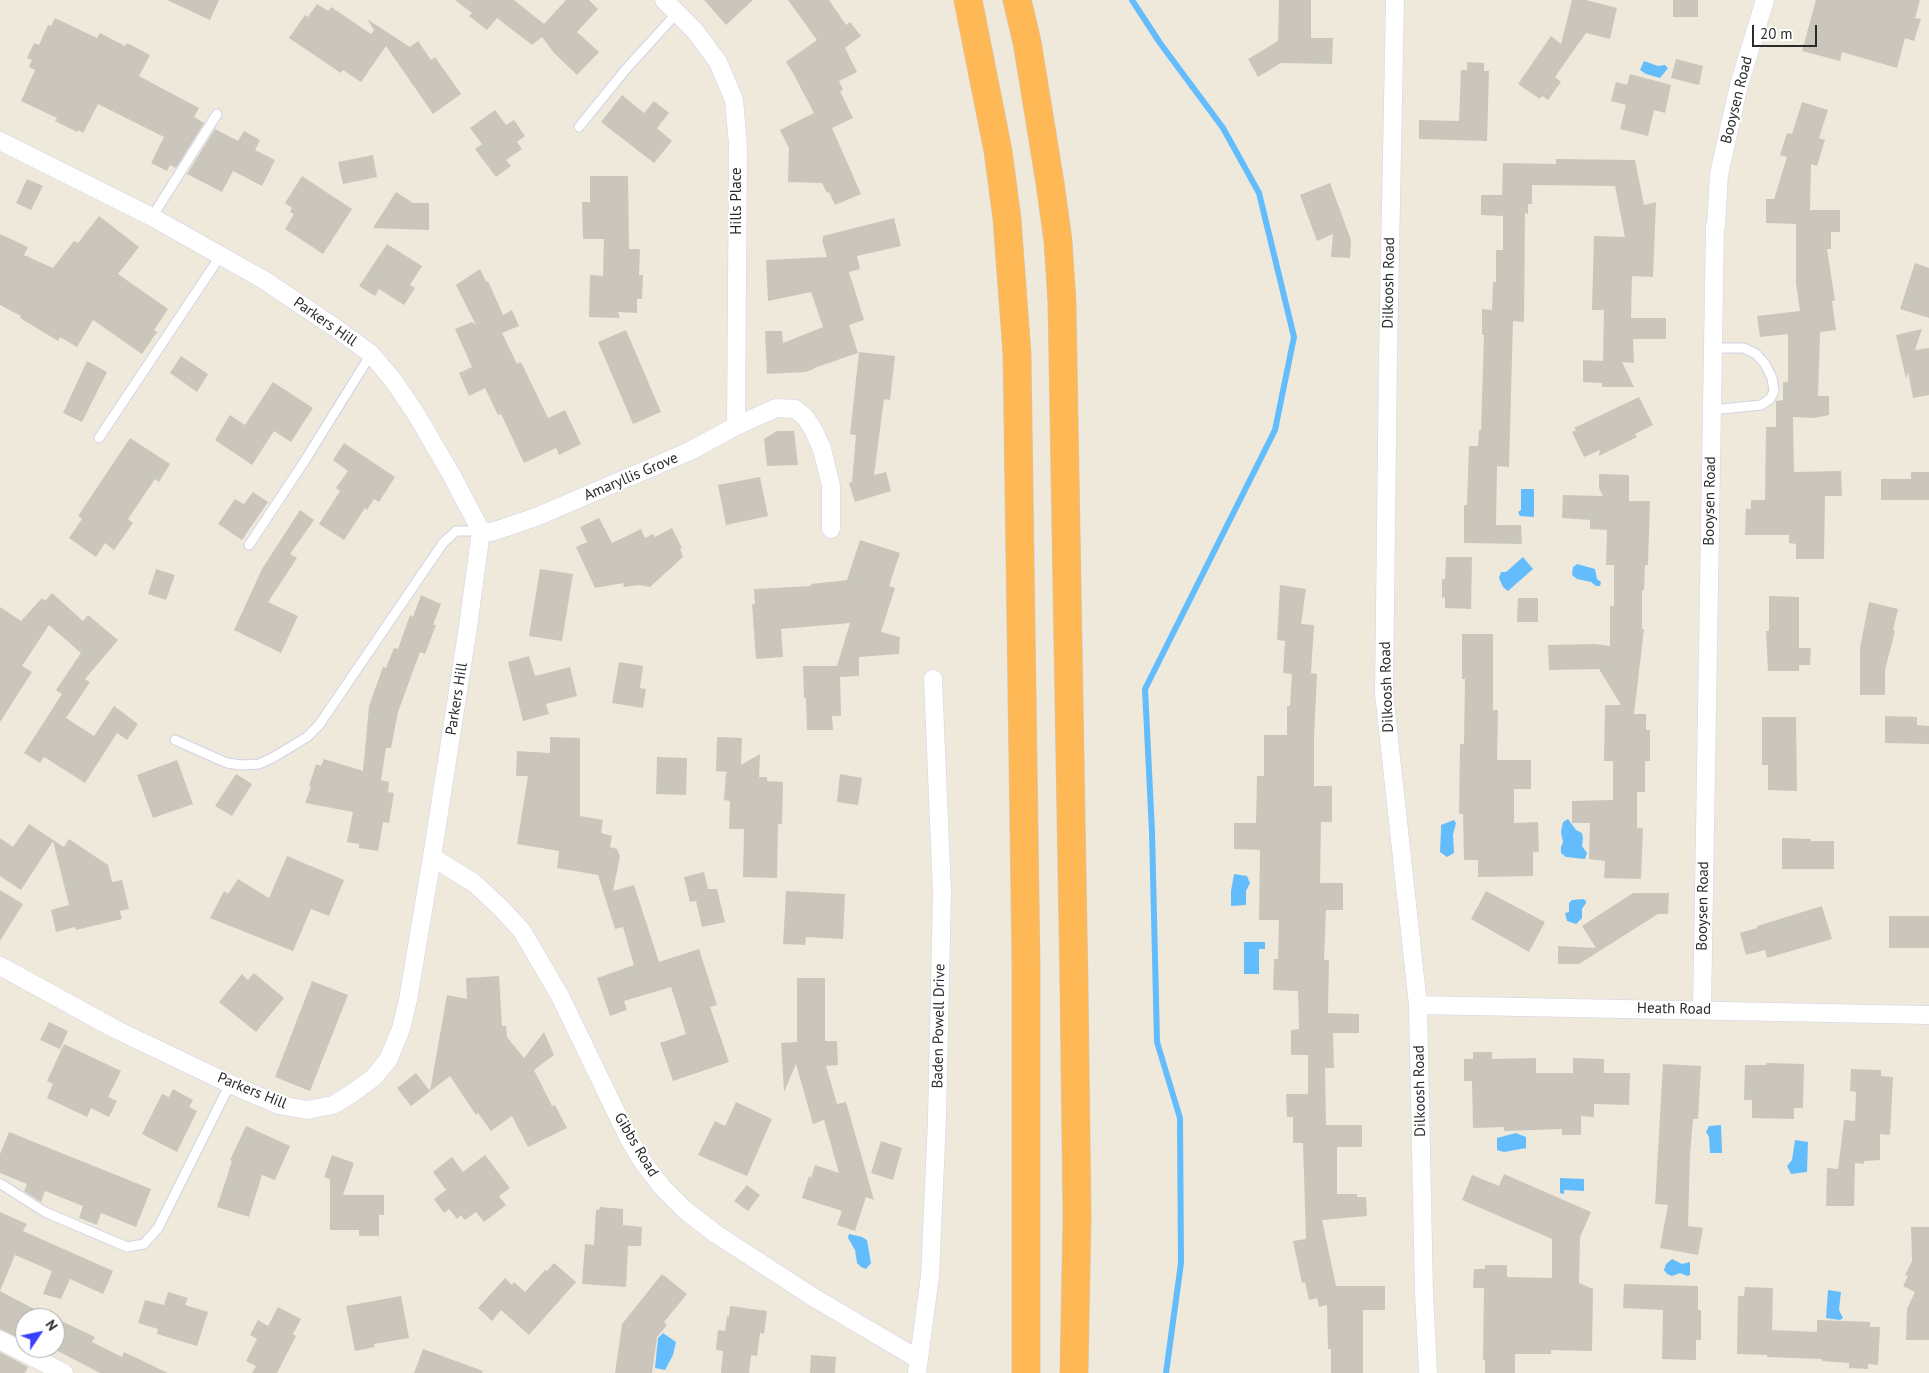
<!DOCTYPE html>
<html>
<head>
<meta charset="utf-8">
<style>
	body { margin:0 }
	#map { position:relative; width:1929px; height:1373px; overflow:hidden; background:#efe9dc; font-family:"PT Sans",sans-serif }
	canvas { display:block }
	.north { position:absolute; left:15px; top:1308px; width:50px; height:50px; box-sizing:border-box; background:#fff; border:1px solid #aaa; border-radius:50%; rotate:56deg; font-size:14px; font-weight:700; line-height:20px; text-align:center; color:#2b2b2b }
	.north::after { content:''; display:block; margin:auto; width:18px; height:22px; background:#3840ff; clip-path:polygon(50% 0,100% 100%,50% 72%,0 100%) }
	.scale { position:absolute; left:1752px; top:25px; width:65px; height:22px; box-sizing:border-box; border:2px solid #2b2b2b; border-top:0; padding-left:6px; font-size:15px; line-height:18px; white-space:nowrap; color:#2b2b2b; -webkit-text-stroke:4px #fff; paint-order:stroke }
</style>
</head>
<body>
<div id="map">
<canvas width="1929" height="1373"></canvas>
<div class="north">N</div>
<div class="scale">20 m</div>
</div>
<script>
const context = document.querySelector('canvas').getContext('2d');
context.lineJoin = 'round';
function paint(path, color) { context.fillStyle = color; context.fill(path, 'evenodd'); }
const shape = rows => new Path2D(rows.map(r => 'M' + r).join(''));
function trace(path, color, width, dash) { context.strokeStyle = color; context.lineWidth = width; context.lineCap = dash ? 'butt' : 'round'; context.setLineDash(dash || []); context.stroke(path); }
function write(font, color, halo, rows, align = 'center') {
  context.font = font + ' "PT Sans",sans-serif'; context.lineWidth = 4; context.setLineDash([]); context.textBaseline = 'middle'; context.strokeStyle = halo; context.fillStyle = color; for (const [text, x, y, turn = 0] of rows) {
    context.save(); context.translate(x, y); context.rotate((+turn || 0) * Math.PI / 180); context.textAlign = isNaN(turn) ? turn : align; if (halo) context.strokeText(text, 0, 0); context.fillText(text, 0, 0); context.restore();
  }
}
const water = shape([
	[1644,61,1658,66,1665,65,1668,68,1660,78,1646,74,1640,70],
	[1521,489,1534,489,1534,517,1520,516,1518,512,1521,510],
	[1523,557,1533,569,1508,591,1503,587,1499,578,1501,572,1506,572],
	[1577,564,1595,569,1597,579,1601,582,1600,586,1596,586,1591,582,1577,579,1572,575,1573,567],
	[1568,819,1576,830,1582,833,1583,838,1582,846,1587,853,1585,859,1566,857,1561,853,1561,847,1563,842,1561,832,1563,822],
	[1454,820,1456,823,1453,835,1454,853,1447,857,1440,852,1441,829,1441,825],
	[1234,874,1247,876,1250,883,1246,891,1246,905,1231,906,1231,891],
	[1583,899,1586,901,1586,903,1582,909,1582,918,1576,924,1567,921,1565,913,1569,912,1569,903,1572,900],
	[1244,942,1265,942,1265,949,1259,949,1259,974,1244,974],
	[1721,1125,1722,1153,1710,1153,1709,1137,1706,1132,1709,1126],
	[1516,1133,1526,1137,1526,1148,1504,1152,1497,1150,1497,1138],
	[1795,1140,1808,1142,1807,1172,1791,1174,1787,1166,1792,1160],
	[1560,1178,1584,1179,1584,1191,1564,1190,1564,1194,1560,1193],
	[849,1234,862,1237,867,1240,871,1263,866,1269,861,1267,857,1263,855,1250,848,1238],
	[1672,1259,1682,1264,1690,1262,1690,1275,1687,1276,1680,1273,1672,1276,1667,1274,1664,1270,1666,1264],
	[1828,1290,1841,1292,1839,1310,1843,1318,1840,1320,1826,1318],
	[663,1333,676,1342,673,1355,665,1370,655,1368,658,1338]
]);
const stream = shape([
	[1132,0,1160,43,1223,128,1259,193,1294,337,1275,430,1145,689,1152,832,1157,1042,1180,1118,1181,1263,1166,1373]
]);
const building = shape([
	[167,0,219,0,210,20],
	[455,0,514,0,544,24,566,0,589,0,598,9,577,32,599,52,577,75,554,53,542,37,532,45,497,18,487,30,469,16,472,13],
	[704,0,753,0,726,25],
	[788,0,829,0,846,25,850,22,861,36,845,48,857,72,839,81,843,90,840,91,853,118,832,128,861,194,835,205,829,192,827,193,822,183,788,182,789,148,780,130,814,113,793,73,786,62,817,40],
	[1279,0,1311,0,1311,38,1333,38,1332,64,1281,63,1258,77,1248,59,1278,41],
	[1572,0,1586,0,1617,8,1610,39,1586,33,1555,77,1561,82,1548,100,1542,96,1540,99,1518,84,1551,36,1561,44],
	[1673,0,1698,0,1698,17,1673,17],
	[1816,0,1920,0,1915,18,1921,19,1914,41,1905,38,1897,68,1842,52,1840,61,1802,51],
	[317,4,328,11,331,7,371,34,374,30,367,19,410,47,418,41,431,60,435,57,461,94,433,114,386,46,361,82,343,70,341,73,289,38,305,15,308,17],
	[55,18,97,38,100,33,125,46,127,43,150,55,139,76,199,108,194,117,204,123,176,168,170,165,167,171,151,163,164,137,98,104,83,133,78,130,77,132,55,121,57,118,21,101,35,70,29,67,32,60,27,58,34,43,39,45,48,25,51,26],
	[1676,59,1703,66,1699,85,1671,78],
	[1467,62,1484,63,1484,71,1489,71,1487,141,1419,139,1419,120,1459,121,1461,70,1467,70],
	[1630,74,1671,85,1665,113,1654,110,1648,136,1620,129,1626,105,1611,101,1616,82,1627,85],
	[622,95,644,113,654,101,669,113,657,128,672,141,654,163,601,122],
	[1802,102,1828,110,1819,138,1825,140,1817,166,1811,164,1810,210,1840,210,1840,232,1831,232,1831,249,1827,249,1835,301,1832,301,1836,330,1820,332,1818,396,1829,396,1829,415,1814,418,1793,417,1794,472,1841,471,1842,496,1825,496,1824,559,1796,559,1796,544,1789,543,1789,535,1745,535,1746,509,1751,509,1751,500,1765,500,1766,427,1776,427,1776,401,1783,400,1783,382,1788,382,1788,334,1760,337,1757,316,1800,311,1796,283,1796,224,1766,223,1766,199,1774,199,1787,157,1780,155,1787,133,1792,134],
	[495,110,506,125,514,120,525,136,517,142,522,149,506,160,511,166,496,177,475,149,482,144,470,128],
	[215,129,238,141,244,131,260,140,255,150,275,160,262,186,233,171,222,192,187,174],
	[373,155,377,177,343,184,338,162],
	[1556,159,1635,160,1644,205,1656,202,1653,277,1632,276,1631,318,1666,318,1666,339,1633,339,1634,363,1622,362,1634,387,1602,387,1602,383,1583,382,1583,360,1603,361,1604,310,1592,310,1594,236,1625,237,1615,186,1532,185,1532,204,1528,204,1528,214,1525,213,1524,322,1513,321,1509,467,1497,466,1496,525,1521,525,1522,544,1464,543,1464,505,1467,505,1469,446,1478,446,1479,430,1481,430,1484,335,1482,335,1482,309,1492,310,1493,282,1496,282,1496,250,1503,250,1503,216,1481,215,1481,195,1502,195,1503,163,1556,164],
	[302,176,352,209,323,254,285,229,294,214,290,212,292,208,285,203],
	[590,176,628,176,629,249,640,249,639,275,643,275,642,299,637,299,637,313,618,312,620,318,589,317,590,275,603,276,604,239,583,239,582,202,590,202],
	[27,179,43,186,31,210,16,203],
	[1330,183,1351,240,1350,258,1331,257,1333,234,1317,241,1300,195],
	[396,192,413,203,429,203,429,230,373,228],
	[99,216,139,247,118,274,168,309,154,330,157,332,142,354,93,320,77,347,60,337,58,341,20,318,21,316,0,305,0,234,28,247,24,255,53,268,74,241,78,243],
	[894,218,901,246,857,256,860,269,849,272,864,320,849,325,858,353,814,368,814,369,805,372,767,374,765,331,782,331,783,343,823,327,811,292,768,301,766,260,827,257,822,240,823,239,823,236],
	[387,244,422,266,410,285,415,288,404,305,379,289,375,296,359,286],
	[1915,263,1929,268,1929,318,1900,309],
	[480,269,486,282,488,281,503,315,512,310,519,326,502,333,517,364,521,362,548,418,565,410,581,444,559,455,556,448,524,463,501,414,498,415,485,388,469,396,459,373,472,367,455,329,472,322,476,325,456,285],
	[1922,329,1915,350,1929,348,1929,395,1913,398,1908,372,1906,379,1896,335],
	[626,330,661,412,633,424,598,342],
	[859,352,895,356,890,400,884,399,874,475,886,472,891,491,855,502,849,483,852,482,856,435,850,434],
	[181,356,208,374,197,392,170,373],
	[87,361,107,372,82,422,63,413],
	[273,382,313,408,291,442,274,431,252,465,215,440,230,415,245,425],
	[1639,397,1653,425,1635,434,1637,437,1599,456,1600,450,1584,457,1572,432,1576,430,1574,428],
	[777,431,794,431,798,465,767,466,764,439],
	[130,438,170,464,159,482,155,479,128,519,133,523,114,550,105,543,96,557,69,538,82,519,78,516],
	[344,443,395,477,379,502,374,499,367,510,365,508,344,540,319,524,340,491,336,488,348,471,333,460],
	[1911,472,1929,472,1929,500,1881,500,1881,479,1911,479],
	[1599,474,1629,475,1629,501,1650,501,1648,565,1645,565,1644,590,1642,591,1642,629,1644,629,1634,714,1646,714,1646,730,1650,730,1650,761,1645,761,1645,792,1637,792,1637,828,1643,828,1641,879,1604,878,1605,861,1589,859,1590,823,1572,823,1572,801,1613,800,1613,761,1604,761,1605,705,1621,705,1599,669,1549,670,1548,645,1595,644,1610,646,1610,606,1614,606,1614,565,1606,565,1607,530,1590,529,1590,520,1562,518,1563,495,1603,496,1599,488],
	[760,477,768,516,726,525,718,485],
	[253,492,268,502,242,540,218,524,235,499,244,504],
	[300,510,314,520,290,554,297,558,268,602,298,616,281,653,234,630,262,569],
	[599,518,612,543,641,529,645,538,653,534,655,537,672,528,682,548,680,549,683,557,650,587,639,585,624,587,623,583,595,588,576,547,587,542,580,527],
	[860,540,900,553,889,586,895,588,881,632,900,637,899,654,859,657,859,676,840,677,841,716,832,716,833,730,807,730,806,698,804,698,803,666,837,666,850,623,781,629,783,657,756,659,752,604,755,604,754,589,811,586,811,584,847,580],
	[1446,557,1472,557,1471,609,1445,608,1445,597,1442,598,1442,579,1445,579],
	[156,569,175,575,166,600,148,594],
	[540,569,573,574,562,641,529,636],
	[1280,585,1306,589,1301,624,1314,625,1311,673,1317,674,1314,736,1314,786,1332,786,1332,822,1321,822,1320,883,1343,883,1343,910,1326,910,1324,960,1329,960,1328,1013,1359,1014,1359,1033,1333,1033,1334,1068,1325,1068,1326,1125,1362,1125,1362,1147,1337,1147,1337,1194,1357,1194,1357,1197,1366,1197,1367,1216,1322,1220,1336,1286,1385,1286,1385,1310,1363,1310,1363,1373,1331,1373,1331,1349,1328,1349,1327,1305,1319,1307,1317,1298,1309,1300,1305,1282,1302,1283,1293,1241,1306,1239,1303,1143,1293,1143,1293,1117,1287,1117,1286,1094,1308,1094,1308,1055,1291,1055,1291,1030,1299,1029,1298,991,1273,990,1274,959,1278,959,1279,920,1259,920,1260,850,1234,849,1234,823,1256,823,1257,776,1264,776,1264,735,1287,735,1287,706,1290,706,1292,674,1283,673,1285,641,1277,640],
	[52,593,83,621,88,615,118,640,85,679,90,682,66,718,94,736,114,706,138,724,127,740,117,733,85,783,44,757,40,763,24,753,62,694,56,690,81,653,49,625,22,666,32,672,0,722,0,607,21,621,42,598,45,601],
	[421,595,441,604,433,625,436,625,425,654,420,652,398,712,391,748,386,748,381,780,389,782,388,792,394,793,389,823,383,822,378,851,359,848,359,844,347,842,353,812,305,803,311,787,309,786,316,764,321,766,324,759,363,771,369,706,383,667,386,668,394,648,398,649,410,615,413,617],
	[1769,596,1799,597,1799,648,1811,648,1810,665,1799,665,1799,671,1768,671,1766,631,1769,631],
	[1518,598,1538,598,1538,622,1517,622],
	[1869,602,1898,609,1893,630,1895,631,1885,670,1885,695,1860,695,1860,648],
	[1462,634,1493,634,1493,710,1498,710,1497,760,1531,760,1531,789,1514,789,1514,823,1538,822,1539,852,1533,852,1533,876,1478,877,1478,860,1464,860,1463,814,1459,814,1460,744,1464,744,1465,679,1462,679],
	[529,656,535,676,570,667,577,696,546,704,549,714,523,721,508,662],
	[619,662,643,666,640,688,646,689,643,708,612,703],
	[1885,716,1917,717,1917,725,1929,726,1929,744,1885,743],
	[1762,717,1796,717,1797,791,1768,790,1768,765,1762,765],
	[550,737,580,738,580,816,603,820,601,833,612,836,610,847,617,849,620,856,613,891,634,885,659,962,699,949,717,1005,710,1007,729,1062,673,1081,660,1043,686,1034,671,987,624,1001,627,1010,610,1016,597,978,634,965,623,927,615,929,598,875,557,868,559,851,517,844,528,776,516,776,517,751,550,753],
	[717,737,742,738,741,765,760,754,759,777,767,777,767,781,783,782,782,824,778,824,777,878,743,877,744,829,729,829,730,801,724,800,726,773,728,772,716,771],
	[657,757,687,758,686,795,656,794],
	[177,760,193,804,153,818,137,775],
	[236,774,252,784,232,816,215,806],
	[840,774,862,778,858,805,837,802],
	[29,824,64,847,69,839,108,865,112,882,122,880,129,909,120,911,122,919,76,930,75,927,56,932,51,910,69,905,53,841,21,890,0,876,0,838,13,847],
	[1782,838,1811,839,1811,841,1834,841,1834,869,1782,869],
	[287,856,344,880,329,916,311,909,293,951,210,918,224,891,228,894,238,879,269,898],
	[704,872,708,889,717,889,725,922,702,927,696,901,690,902,684,877],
	[0,890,23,904,0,941],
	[786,891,845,894,843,939,806,937,805,945,783,944],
	[1486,891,1545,922,1529,952,1471,919],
	[1633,893,1669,893,1668,914,1658,914,1579,964,1558,964,1558,946,1596,948,1582,926],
	[1822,906,1832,939,1767,958,1765,950,1746,955,1740,933,1757,928,1757,926],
	[1889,916,1929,916,1929,948,1889,948],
	[254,973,284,998,256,1032,219,1002,242,974,248,980],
	[499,976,502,1026,506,1026,507,1037,524,1058,544,1032,554,1055,534,1070,552,1106,555,1105,567,1128,528,1147,512,1116,491,1131,478,1113,476,1115,450,1076,411,1106,397,1088,416,1073,430,1091,447,995,467,999,466,978],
	[797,978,825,978,825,1041,837,1041,838,1065,826,1066,837,1104,846,1102,874,1200,866,1197,855,1231,837,1225,842,1211,802,1198,809,1176,811,1178,815,1165,839,1173,824,1120,813,1124,796,1064,784,1092,781,1043,797,1042],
	[312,981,348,995,310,1091,275,1077],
	[49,1022,68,1031,60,1049,40,1040],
	[64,1044,121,1071,108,1097,117,1101,109,1117,91,1108,87,1117,47,1098,53,1084,47,1081],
	[1473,1052,1492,1052,1492,1059,1536,1058,1536,1073,1573,1073,1573,1058,1604,1059,1604,1073,1630,1073,1629,1105,1594,1104,1594,1117,1581,1116,1581,1135,1562,1135,1562,1129,1504,1131,1504,1127,1473,1128,1472,1081,1464,1081,1464,1059,1473,1059],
	[1767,1063,1804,1064,1803,1108,1794,1108,1794,1119,1752,1118,1752,1100,1744,1100,1745,1065,1766,1065],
	[1663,1064,1701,1066,1698,1119,1693,1119,1690,1154,1688,1226,1703,1228,1698,1255,1660,1248,1668,1205,1655,1204],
	[1851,1069,1881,1070,1881,1076,1893,1077,1890,1135,1880,1134,1880,1160,1864,1161,1864,1164,1855,1163,1854,1206,1826,1206,1827,1168,1838,1169,1844,1120,1855,1121,1856,1092,1850,1091],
	[173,1089,193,1100,189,1107,197,1111,177,1152,142,1134,162,1094,169,1097],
	[736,1102,772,1119,747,1176,698,1155,715,1121,725,1126],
	[246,1126,290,1146,275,1180,262,1175,249,1217,217,1207,232,1161,230,1160],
	[9,1132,151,1189,136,1227,101,1213,97,1225,79,1218,83,1206,45,1191,41,1202,24,1191,27,1184,0,1173,0,1154],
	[881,1141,902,1148,893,1180,871,1173],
	[332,1155,354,1163,343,1195,384,1195,384,1215,379,1215,379,1236,359,1236,359,1230,330,1230,330,1179,324,1177],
	[485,1155,510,1188,499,1196,506,1205,484,1222,476,1212,465,1220,461,1215,457,1219,449,1209,444,1213,434,1199,446,1190,433,1172,452,1157,463,1172],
	[1504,1174,1591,1212,1580,1237,1579,1283,1593,1289,1592,1351,1551,1350,1551,1354,1515,1354,1515,1373,1485,1373,1485,1360,1483,1360,1484,1288,1473,1288,1474,1269,1485,1269,1485,1265,1507,1265,1507,1277,1552,1278,1552,1239,1462,1200,1472,1175,1499,1186],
	[747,1185,760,1195,748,1211,734,1201],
	[600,1207,623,1209,623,1225,642,1227,641,1246,628,1246,626,1287,582,1284,585,1244,594,1245,596,1210,599,1210],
	[0,1212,27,1224,23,1231,113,1271,103,1294,70,1279,61,1299,43,1294,52,1271,15,1255,0,1291],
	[1911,1227,1929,1227,1929,1340,1906,1340,1907,1309,1915,1292,1903,1286,1908,1276,1905,1275,1912,1261],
	[554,1263,576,1282,529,1335,501,1310,492,1321,478,1308,505,1278,512,1285,514,1282,525,1292,545,1270,547,1271],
	[662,1274,687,1294,664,1322,667,1325,657,1337,652,1373,615,1373,622,1324],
	[1624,1284,1698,1286,1698,1310,1701,1310,1701,1340,1696,1340,1696,1360,1662,1359,1663,1310,1623,1308],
	[1745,1287,1773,1288,1772,1330,1817,1332,1817,1320,1870,1322,1870,1327,1880,1327,1878,1365,1868,1364,1868,1369,1849,1368,1849,1363,1822,1361,1822,1359,1767,1357,1767,1355,1737,1354,1738,1296,1744,1296],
	[0,1291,36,1310,55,1318,25,1318,25,1341,0,1329],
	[168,1292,188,1298,185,1305,208,1312,197,1346,157,1334,158,1329,138,1323,145,1300,164,1305],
	[401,1296,409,1338,374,1344,375,1347,355,1351,346,1306],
	[730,1306,767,1311,764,1334,760,1333,757,1356,751,1355,749,1373,721,1373,723,1351,716,1350,718,1330,725,1331,727,1316,729,1317],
	[278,1307,301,1319,293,1334,296,1336,277,1373,252,1373,256,1366,246,1361,257,1339,250,1335,258,1320,268,1326],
	[55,1318,95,1337,92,1342,122,1357,124,1352,168,1373,100,1373,54,1349,52,1355,39,1348,55,1348],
	[423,1349,483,1371,482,1373,414,1373],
	[0,1352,28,1367,25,1373,0,1373],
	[811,1355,836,1357,835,1373,810,1373]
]);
const lane = shape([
	[579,127,626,69,677,13],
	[152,217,217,114],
	[1712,410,1761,405,1770,399,1774,391,1772,378,1765,364,1756,354,1744,348,1713,348],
	[99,438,221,255],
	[249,545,304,462,371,354],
	[175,740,227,763,241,765,259,764,274,757,307,737,319,725,443,543,456,531,481,531],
	[1,1184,45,1212,127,1247,144,1244,158,1228,230,1084]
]);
const street = shape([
	[664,0,695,31,718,62,734,100,738,145,736,426],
	[1395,0,1388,357,1384,693,1418,1005,1424,1293,1428,1373],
	[0,141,152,217,264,280,337,329,371,354,393,380,416,414,451,474,481,531,468,627,432,857,408,1000,401,1029,388,1060,373,1078,351,1094,333,1105,307,1110,279,1105,230,1084,115,1029,0,966],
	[481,531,492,532,536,517,690,451,736,426,776,408,795,409,805,417,814,431,822,449,831,486,831,529],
	[432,857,474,883,501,908,522,931,560,996,629,1139,643,1162,662,1187,686,1211,716,1234,813,1297,918,1359],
	[1418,1005,1929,1015],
	[1702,1010,1715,226,1716,226,1719,175,1727,138,1739,85,1765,0],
	[0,1340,64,1373],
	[917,1373,930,1276,937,1119,942,892,933,679]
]);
const highway = shape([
	[968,0,998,151,1007,219,1017,354,1026,965,1026,1373],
	[1017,0,1027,42,1050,183,1058,241,1062,303,1074,985,1077,1217,1074,1373]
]);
const streetNames = [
	["Booysen Road",1737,100,-76],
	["Hills Place",737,201,-90],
	["Dilkoosh Road",1389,283,-89],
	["Parkers Hill",325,322,35],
	["Amaryllis Grove",631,477,-23],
	["Booysen Road",1710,501,-89],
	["Dilkoosh Road",1387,687,-92],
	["Parkers Hill",457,699,-81],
	["Booysen Road",1703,906,-89],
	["Heath Road",1674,1009,1],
	["Baden Powell Drive",939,1026,-89],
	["Parkers Hill",252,1091,22],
	["Dilkoosh Road",1420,1091,-91],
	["Gibbs Road",636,1145,59]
];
paint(water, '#63bdfc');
trace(stream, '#63bdfc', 6);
paint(building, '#cac6bb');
trace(lane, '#d1d2e6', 11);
trace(street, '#d1d2e6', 19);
trace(highway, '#ccc', 29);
trace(lane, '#fff', 9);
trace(street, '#fff', 18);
trace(highway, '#ffb856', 28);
write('15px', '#2b2b2b', '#fff', streetNames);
</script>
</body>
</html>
